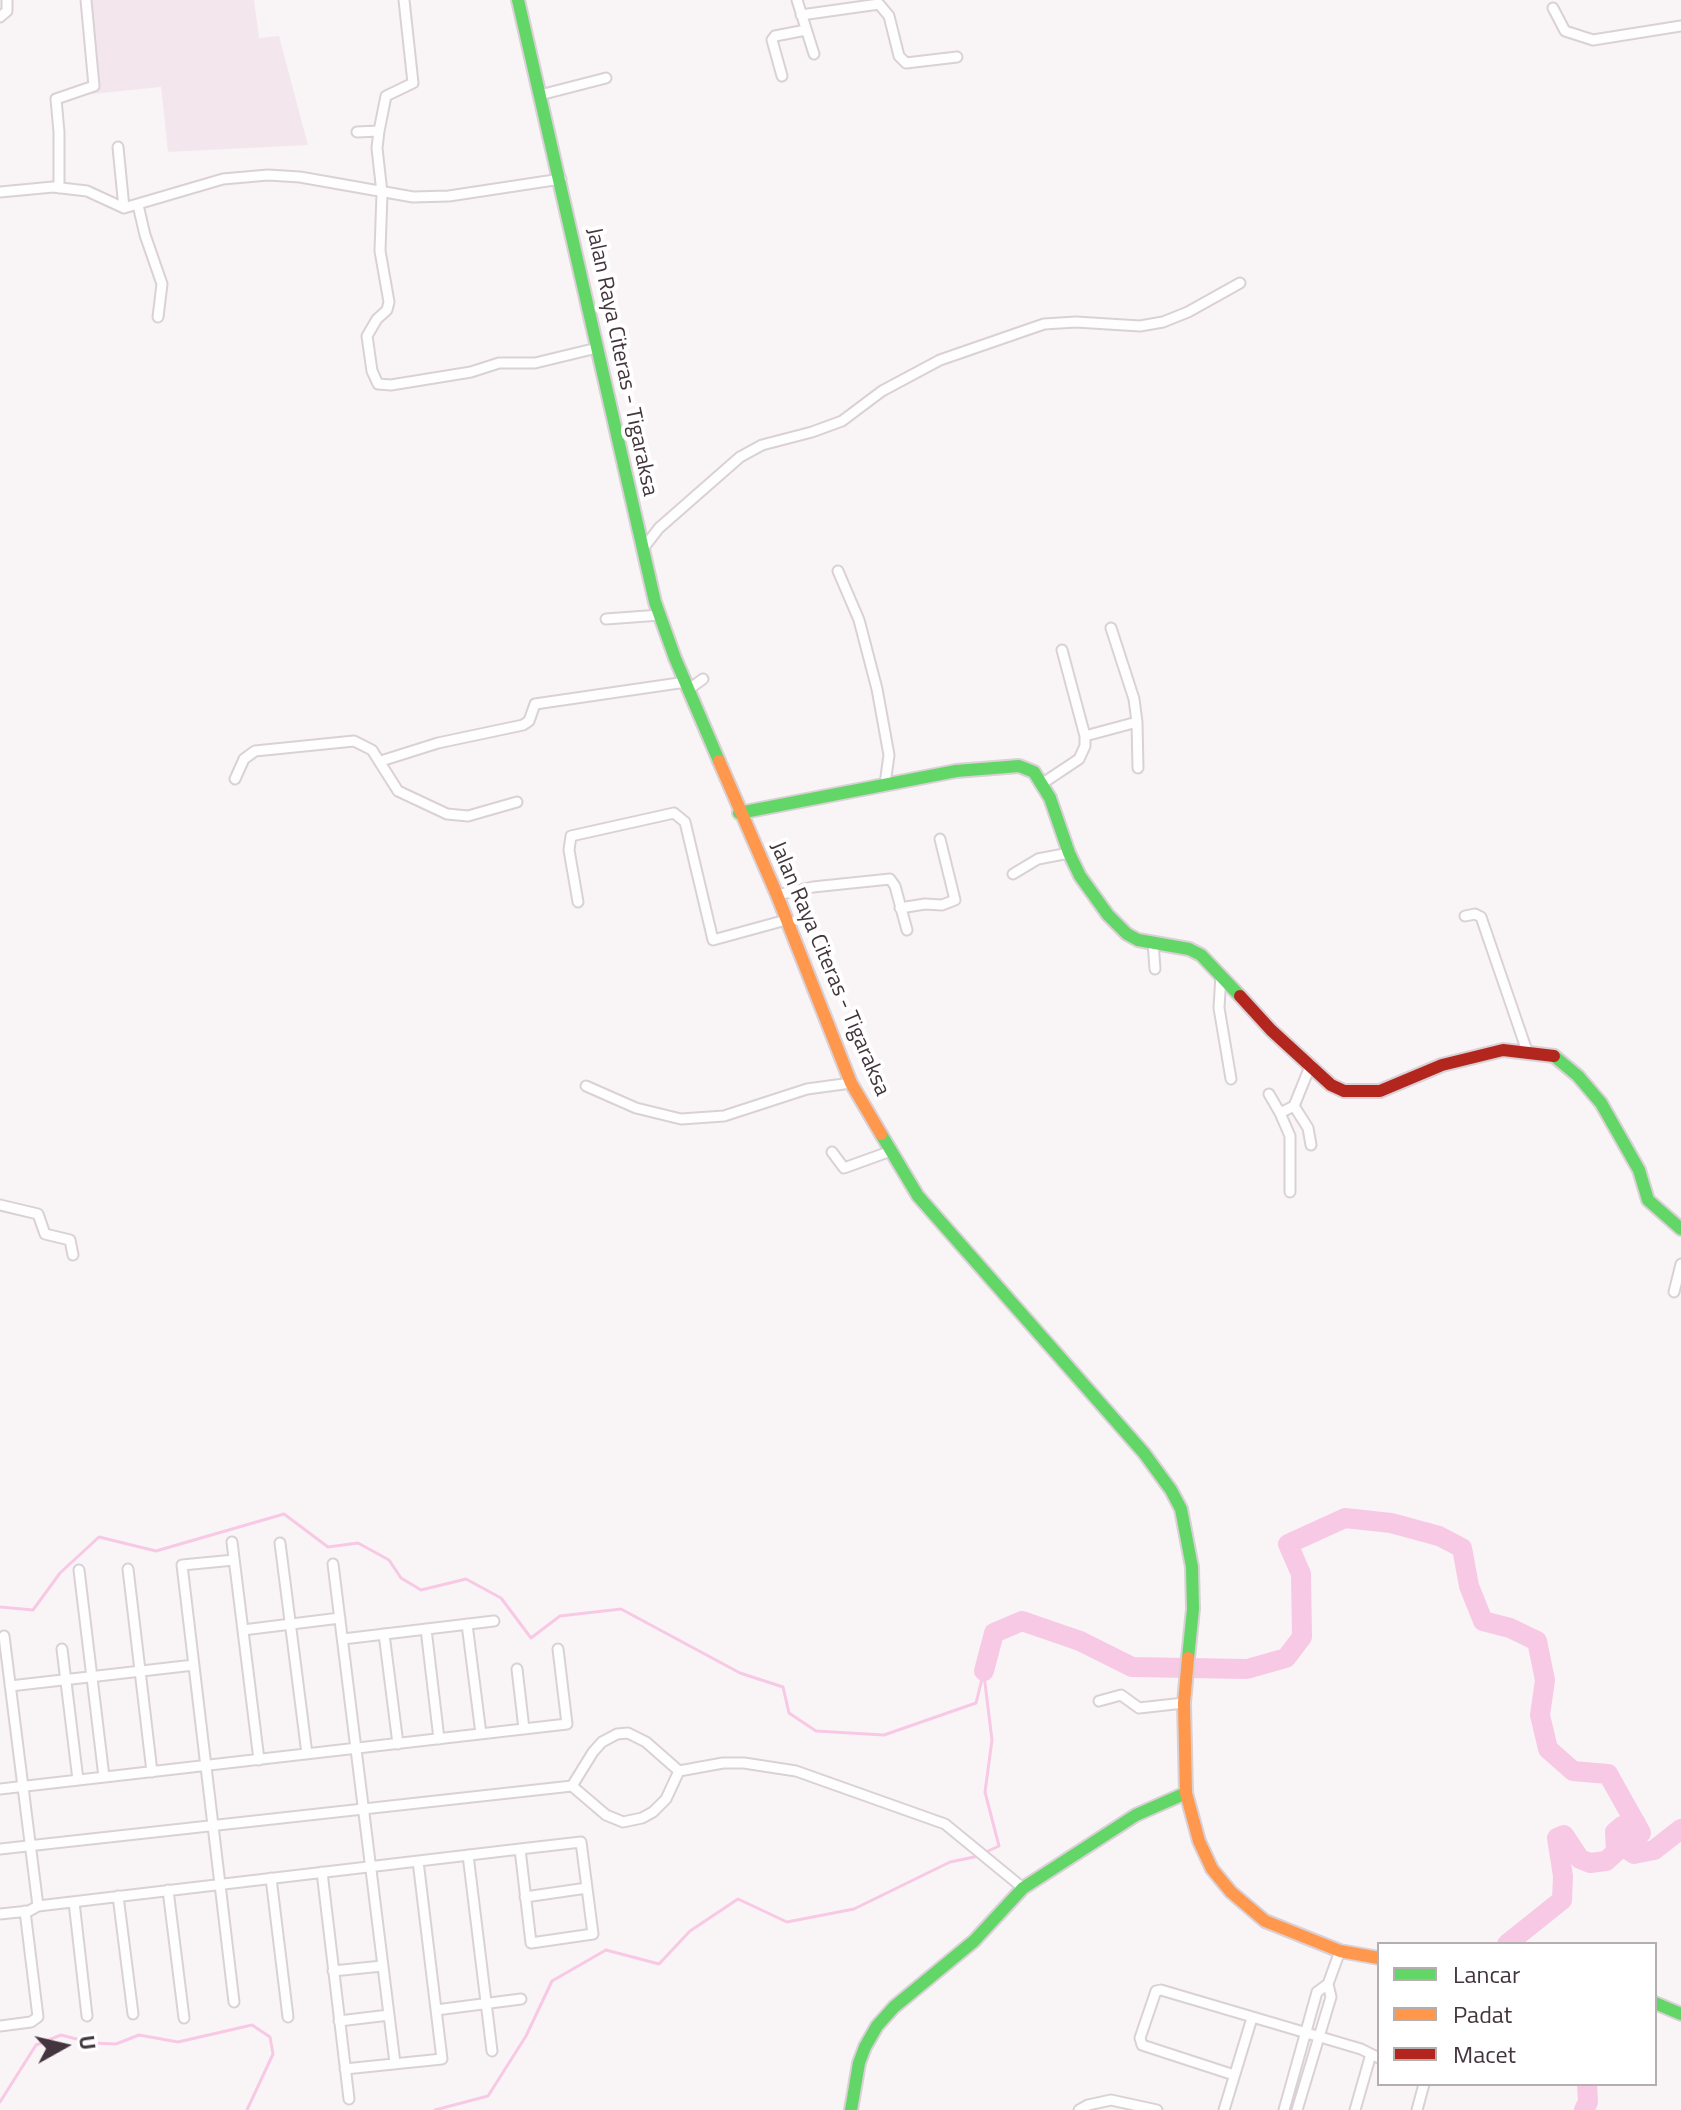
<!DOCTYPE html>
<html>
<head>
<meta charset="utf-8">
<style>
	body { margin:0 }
	#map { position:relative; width:1681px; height:2110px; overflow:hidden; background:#f9f5f7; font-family:"Titillium Web",sans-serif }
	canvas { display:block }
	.legend { position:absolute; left:1377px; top:1942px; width:280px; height:144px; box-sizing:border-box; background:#fff; border:2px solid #b4aeb1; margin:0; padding:10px 14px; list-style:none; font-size:24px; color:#43353d }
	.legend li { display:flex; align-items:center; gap:16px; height:40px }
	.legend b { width:40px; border:2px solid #b4aeb1 }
	.north { position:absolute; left:24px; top:2006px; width:80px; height:80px; -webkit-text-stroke:6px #fff; paint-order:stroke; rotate:82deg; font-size:22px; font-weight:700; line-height:32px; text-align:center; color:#43353d }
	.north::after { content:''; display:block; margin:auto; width:28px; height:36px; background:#43353d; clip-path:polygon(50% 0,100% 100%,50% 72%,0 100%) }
</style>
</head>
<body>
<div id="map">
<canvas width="1681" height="2110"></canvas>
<ul class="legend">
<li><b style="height:10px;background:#63d668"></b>Lancar</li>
<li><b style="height:10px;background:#ff974d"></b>Padat</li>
<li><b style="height:10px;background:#b3261e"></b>Macet</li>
</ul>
<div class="north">U</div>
</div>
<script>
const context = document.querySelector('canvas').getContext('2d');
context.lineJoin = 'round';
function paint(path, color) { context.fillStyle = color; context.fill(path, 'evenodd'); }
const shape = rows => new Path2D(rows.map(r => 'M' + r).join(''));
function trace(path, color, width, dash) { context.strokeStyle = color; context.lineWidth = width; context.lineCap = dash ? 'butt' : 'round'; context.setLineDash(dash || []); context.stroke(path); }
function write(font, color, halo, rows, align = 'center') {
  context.font = font + ' "Titillium Web",sans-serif'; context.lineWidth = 8; context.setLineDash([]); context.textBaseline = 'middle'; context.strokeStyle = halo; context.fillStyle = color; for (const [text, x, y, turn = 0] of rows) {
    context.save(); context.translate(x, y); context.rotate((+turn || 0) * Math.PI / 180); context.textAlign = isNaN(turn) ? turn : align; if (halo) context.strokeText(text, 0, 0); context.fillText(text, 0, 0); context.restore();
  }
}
const built = shape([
	[82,0,254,0,259,38,279,36,308,145,168,152,161,87,92,94]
]);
const stream = shape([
	[0,1607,33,1610,60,1573,99,1537,156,1551,284,1514,328,1547,358,1543,389,1560,401,1578,421,1590,466,1579,501,1598,531,1638,560,1616,621,1609,740,1673,783,1687,789,1713,816,1731,884,1735,976,1703,984,1671],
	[984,1675,992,1740,985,1792,999,1846,986,1852],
	[0,2102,36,2045,61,2035,92,2043,116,2044,139,2035,178,2042,252,2025,270,2037,273,2054,247,2110],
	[435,2110,488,2096,526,2036,552,1981,606,1950,659,1964,690,1931,738,1899,787,1922,854,1909,950,1862,979,1856]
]);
const river = shape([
	[984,1671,994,1633,1022,1621,1080,1641,1132,1667,1247,1669,1286,1658,1302,1637,1301,1574,1288,1544,1345,1518,1391,1523,1439,1536,1462,1548,1469,1586,1483,1621,1510,1628,1537,1641,1545,1680,1540,1715,1548,1749,1573,1771,1608,1774,1641,1833,1631,1842,1628,1850,1634,1854,1654,1850,1681,1829],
	[1507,1944,1562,1900,1563,1876,1557,1838,1564,1835,1580,1859,1590,1863,1606,1861,1616,1852,1615,1832,1622,1826,1636,1823],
	[1584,2110,1588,2102,1587,2084]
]);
const street = shape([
	[797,0,814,54],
	[1553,8,1565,31,1593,40,1681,26],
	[801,15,879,4,889,16,899,56,906,63,957,57],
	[0,17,7,11,7,0],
	[782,76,772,40,775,36,806,30],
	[540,95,606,78],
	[379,131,386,96,413,83,404,0],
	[357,132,379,131,377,148,382,193,380,251,389,302,387,310,377,319,367,336,372,371,378,384,391,385,471,372,499,363,535,363,597,348],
	[118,147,124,208],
	[59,188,59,132,56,99,94,86,86,0],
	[0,192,53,187,87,191,124,208,223,179,268,175,300,177,413,197,449,196,561,179],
	[138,205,145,235,162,284,158,317],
	[642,550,659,528,740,457,762,445,812,432,842,421,882,391,940,360,1044,324,1076,322,1140,326,1163,322,1188,312,1240,283],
	[838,571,859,620,877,689,889,755,885,784],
	[606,619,660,615],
	[689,689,703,679],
	[1137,722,1138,768],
	[1085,736,1137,722,1134,699,1111,628],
	[381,761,438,743,523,725,529,721,535,704,686,682],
	[235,779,244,759,255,751,354,741,372,750,398,791,447,814,468,816,517,802],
	[1043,783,1079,759,1085,746,1085,736,1062,650],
	[1013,874,1038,859,1069,853],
	[777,895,813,887,890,879,895,886,907,930],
	[578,902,569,850,571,836,674,813,685,822,713,940,786,920],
	[900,908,925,904,942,905,955,900,940,839],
	[1465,916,1475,914,1481,917,1527,1051],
	[1153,942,1155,969],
	[1221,975,1219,1008,1231,1079],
	[1311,1064,1294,1106,1308,1128,1311,1145],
	[586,1086,636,1108,681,1119,724,1116,807,1089,851,1083],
	[1269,1094,1280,1113],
	[832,1152,844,1168,891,1151],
	[1290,1192,1290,1136,1280,1113,1294,1106],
	[0,1205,38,1214,45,1234,70,1240,73,1255],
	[1674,1292,1681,1264],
	[232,1542,259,1760],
	[280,1543,307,1754],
	[234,1560,182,1565,234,2002],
	[333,1564,395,2063],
	[128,1569,152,1772],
	[79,1570,104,1777],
	[467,1624,481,1734],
	[426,1629,439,1739],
	[243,1630,340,1618],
	[384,1634,398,1744],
	[343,1639,494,1621],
	[62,1649,78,1780],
	[517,1669,524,1729],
	[10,1686,194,1665],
	[1099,1701,1121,1695,1139,1708,1184,1703],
	[572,1786,606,1815,623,1822,642,1818,653,1812,666,1799,679,1771],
	[0,1789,567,1724,558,1649],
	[0,1849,572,1786,593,1752,602,1742,617,1734,628,1733,646,1742,679,1771,723,1763,744,1763,796,1771,945,1824,1023,1888],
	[468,1855,492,2051],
	[322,1872,349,2099],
	[271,1878,288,2017],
	[168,1890,184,2018],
	[118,1896,133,2014],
	[525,1897,587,1888],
	[74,1902,87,2016],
	[38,1906,520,1849,581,1842,593,1934,531,1943,520,1849],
	[0,1914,29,1911,38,1906,4,1636],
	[333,1971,382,1966],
	[436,2010,521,1999],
	[339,2021,389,2015],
	[0,2026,31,2022,38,2017,25,1911],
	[345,2069,442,2059,418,1861],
	[1234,2075,1142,2045,1140,2038,1156,1991,1161,1990,1361,2049,1379,2058],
	[1079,2110,1088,2105,1111,2100,1157,2110],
	[1224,2110,1252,2018],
	[1284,2110,1317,1992,1328,1984],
	[1297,2110,1331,1997,1328,1984,1340,1951],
	[1355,2110,1371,2054],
	[1417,2110,1424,2084]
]);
const fast = shape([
	[518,0,655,602,675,658,719,761],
	[739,813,956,771,1019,766,1034,772,1050,798,1069,853,1080,876,1108,915,1127,934,1138,940,1189,949,1201,955,1240,996],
	[1554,1056,1578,1076,1601,1103,1639,1170,1648,1200,1681,1229],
	[881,1134,918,1196,1144,1453,1171,1490,1181,1509,1192,1567,1193,1609,1188,1658],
	[1655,2003,1681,2014],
	[851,2110,859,2063,865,2047,877,2026,894,2007,974,1941,1023,1888,1136,1815,1186,1793]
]);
const slow = shape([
	[719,761,777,895,851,1083,881,1134],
	[1188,1658,1184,1703,1186,1793,1199,1841,1212,1869,1231,1892,1265,1921,1340,1951,1379,1958]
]);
const jam = shape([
	[1240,996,1271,1030,1331,1085,1344,1091,1380,1091,1442,1065,1503,1050,1554,1056]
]);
const streetNames = [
	["Jalan Raya Citeras - Tigaraksa",621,362,78],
	["Jalan Raya Citeras - Tigaraksa",829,969,67]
];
paint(built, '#f3e7ed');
trace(stream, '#f8c9e4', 3);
trace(river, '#f8c9e4', 20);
trace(street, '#dad1d6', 13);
trace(fast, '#dad1d6', 16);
trace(slow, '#dad1d6', 16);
trace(jam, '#dad1d6', 16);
trace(street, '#fefefe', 9);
trace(fast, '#63d668', 12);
trace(slow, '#ff974d', 12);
trace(jam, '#b3261e', 12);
write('22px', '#43353d', '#fff', streetNames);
</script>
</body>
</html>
